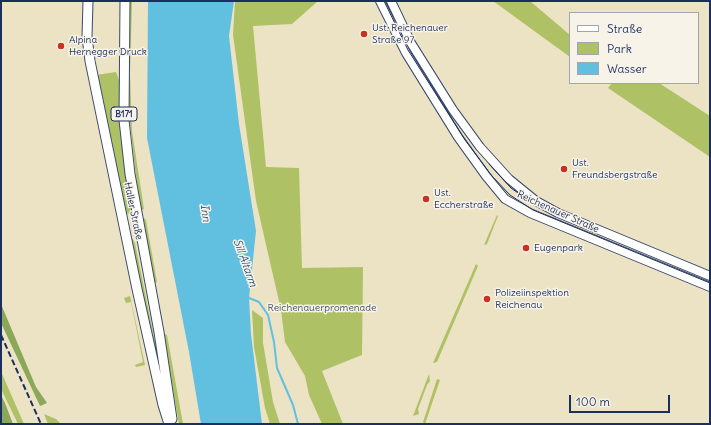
<!DOCTYPE html>
<html>
<head>
<meta charset="utf-8">
<style>
	body { margin:0 }
	#map { position:relative; width:711px; height:425px; overflow:hidden; background:#ece3c5; font-family:Delius,sans-serif }
	canvas { display:block }
	.frame { position:absolute; inset:0; border:2px solid #1b2f5e; pointer-events:none }
	.legend { position:absolute; left:569px; top:12px; width:130px; height:72px; box-sizing:border-box; background:#f7f3e8; border:1px solid #9fa5b1; margin:0; padding:5px 7px; list-style:none; font-size:12px; color:#1b2f5e }
	.legend li { display:flex; align-items:center; gap:8px; height:20px }
	.legend b { width:20px; border:1px solid #9fa5b1 }
	.scale { position:absolute; left:569px; top:395px; width:101px; height:18px; box-sizing:border-box; border:2px solid #1b2f5e; border-top:0; padding-left:5px; font-size:12px; line-height:14px; white-space:nowrap; color:#1b2f5e; -webkit-text-stroke:3px #f7f3e8; paint-order:stroke }
</style>
</head>
<body>
<div id="map">
<canvas width="711" height="425"></canvas>
<div class="frame"></div>
<ul class="legend">
<li><b style="height:5px;background:#fff"></b>Straße</li>
<li><b style="height:11px;background:#afc165"></b>Park</li>
<li><b style="height:11px;background:#61c0df"></b>Wasser</li>
</ul>
<div class="scale">100 m</div>
</div>
<script>
const context = document.querySelector('canvas').getContext('2d');
context.lineJoin = 'round';
function paint(path, color) { context.fillStyle = color; context.fill(path, 'evenodd'); }
const shape = rows => new Path2D(rows.map(r => 'M' + r).join(''));
function trace(path, color, width, dash) { context.strokeStyle = color; context.lineWidth = width; context.lineCap = dash ? 'butt' : 'round'; context.setLineDash(dash || []); context.stroke(path); }
function write(font, color, halo, rows, align = 'center') {
  context.font = font + ' Delius,sans-serif'; context.lineWidth = 3; context.setLineDash([]); context.textBaseline = 'middle'; context.strokeStyle = halo; context.fillStyle = color; for (const [text, x, y, turn = 0] of rows) {
    context.save(); context.translate(x, y); context.rotate((+turn || 0) * Math.PI / 180); context.textAlign = isNaN(turn) ? turn : align; if (halo) context.strokeText(text, 0, 0); context.fillText(text, 0, 0); context.restore();
  }
}
const green = shape([
	[129,1,132,1,130,74,132,131,144,209,140,211,128,106],
	[235,1,318,1,292,24,253,26,266,167,299,168,302,268,363,267,362,355,322,371,343,424,322,424,309,395,305,376,285,342,281,310,256,201,233,35],
	[493,1,530,1,570,35,570,57],
	[116,72,120,83,126,175,131,213,126,214,96,75],
	[612,83,659,83,710,116,710,157,608,88],
	[497,215,498,216,487,244,484,245],
	[144,218,146,220,157,282,154,284,141,219],
	[131,236,135,243,168,406,162,385],
	[476,264,478,266,437,362,433,363],
	[130,296,145,365,136,367,135,365,143,362,131,302,126,303,124,298],
	[252,310,263,318,263,343,273,402,280,424,270,424,265,408,254,347],
	[163,333,167,335,183,424,179,424],
	[1,372,3,376,24,424,18,424,1,389],
	[429,374,430,381,427,385,418,409,419,414,413,416],
	[437,379,440,380,425,424,423,422],
	[44,414,56,419,61,424,48,424]
]);
const forest = shape([
	[1,304,36,387,47,403,40,406,1,323],
	[1,395,5,403,13,424,1,424]
]);
const water = shape([
	[148,1,234,1,229,36,239,124,256,231,249,298,251,334,262,424,201,424,189,352,147,138]
]);
const stream = shape([
	[248,296,249,298,259,302,268,315,274,342,277,368,293,405,298,424]
]);
const secondary = shape([
	[380,1,406,53,458,137,486,176,505,199,530,213,710,287],
	[391,1,411,43,453,110,480,147,509,179,536,201,558,213,710,276]
]);
const primary = shape([
	[88,1,87,37,90,61,137,289,163,405,169,424],
	[125,1,124,120,130,174,159,332,172,419]
]);
const tram = shape([
	[384,1,408,50,465,140,492,176,510,195,533,210,710,283],
	[489,164,511,188,539,208]
]);
const rail = shape([
	[1,335,41,424]
]);
const markers = [
	[364,34,4,"#c8321e"],
	[61,46,4,"#c8321e"],
	[564,169,4,"#c8321e"],
	[426,199,4,"#c8321e"],
	[526,248,4,"#c8321e"],
	[487,299,4,"#c8321e"]
];
const shields = [
	[124,114,26]
];
const shieldNames = [
	["B171",124,114]
];
const poiNames = [
	["Ust. Reichenauer",372,28],
	["Straße 97",372,40],
	["Alpina",69,40],
	["Hernegger Druck",69,52],
	["Ust.",572,163],
	["Freundsbergstraße",572,175],
	["Ust.",434,193],
	["Eccherstraße",434,205],
	["Eugenpark",534,248],
	["Polizeiinspektion",495,293],
	["Reichenau",495,305]
];
const streetNames = [
	["Haller Straße",133,211,78],
	["Reichenauer Straße",558,212,24]
];
const parkNames = [
	["Reichenauerpromenade",322,308]
];
const waterNames = [
	["Inn",205,213,82],
	["Sill Altarm",245,263,70]
];
paint(green, '#afc165');
paint(forest, '#8ba75a');
paint(water, '#61c0df');
trace(stream, '#61c0df', 2);
trace(secondary, '#3a4a6d', 10);
trace(primary, '#3a4a6d', 11);
trace(secondary, '#fff', 8);
trace(primary, '#fff', 9);
trace(tram, '#1b2f5e', 1);
trace(rail, '#1b2f5e', 2, [6, 3]);
for (const [x, y, r, color] of markers) { const dot = new Path2D(); dot.arc(x, y, r, 0, 2 * Math.PI); context.fillStyle = color; context.fill(dot); trace(dot, '#f7f3e8', 1.5); }
for (const [x, y, w] of shields) { const box = new Path2D(); box.roundRect(x - w / 2, y - 7, w, 14, 3); context.fillStyle = '#f7f3e8'; context.fill(box); trace(box, '#1b2f5e', 1); }
write('bold 9px', '#1b2f5e', null, shieldNames);
write('10px', '#1b2f5e', '#f7f3e8', poiNames, 'left');
write('10px', '#1b2f5e', '#f7f3e8', streetNames);
write('10px', '#405460', '#f7f3e8', parkNames);
write('italic 11px', '#2c537e', '#f7f3e8', waterNames);
</script>
</body>
</html>
